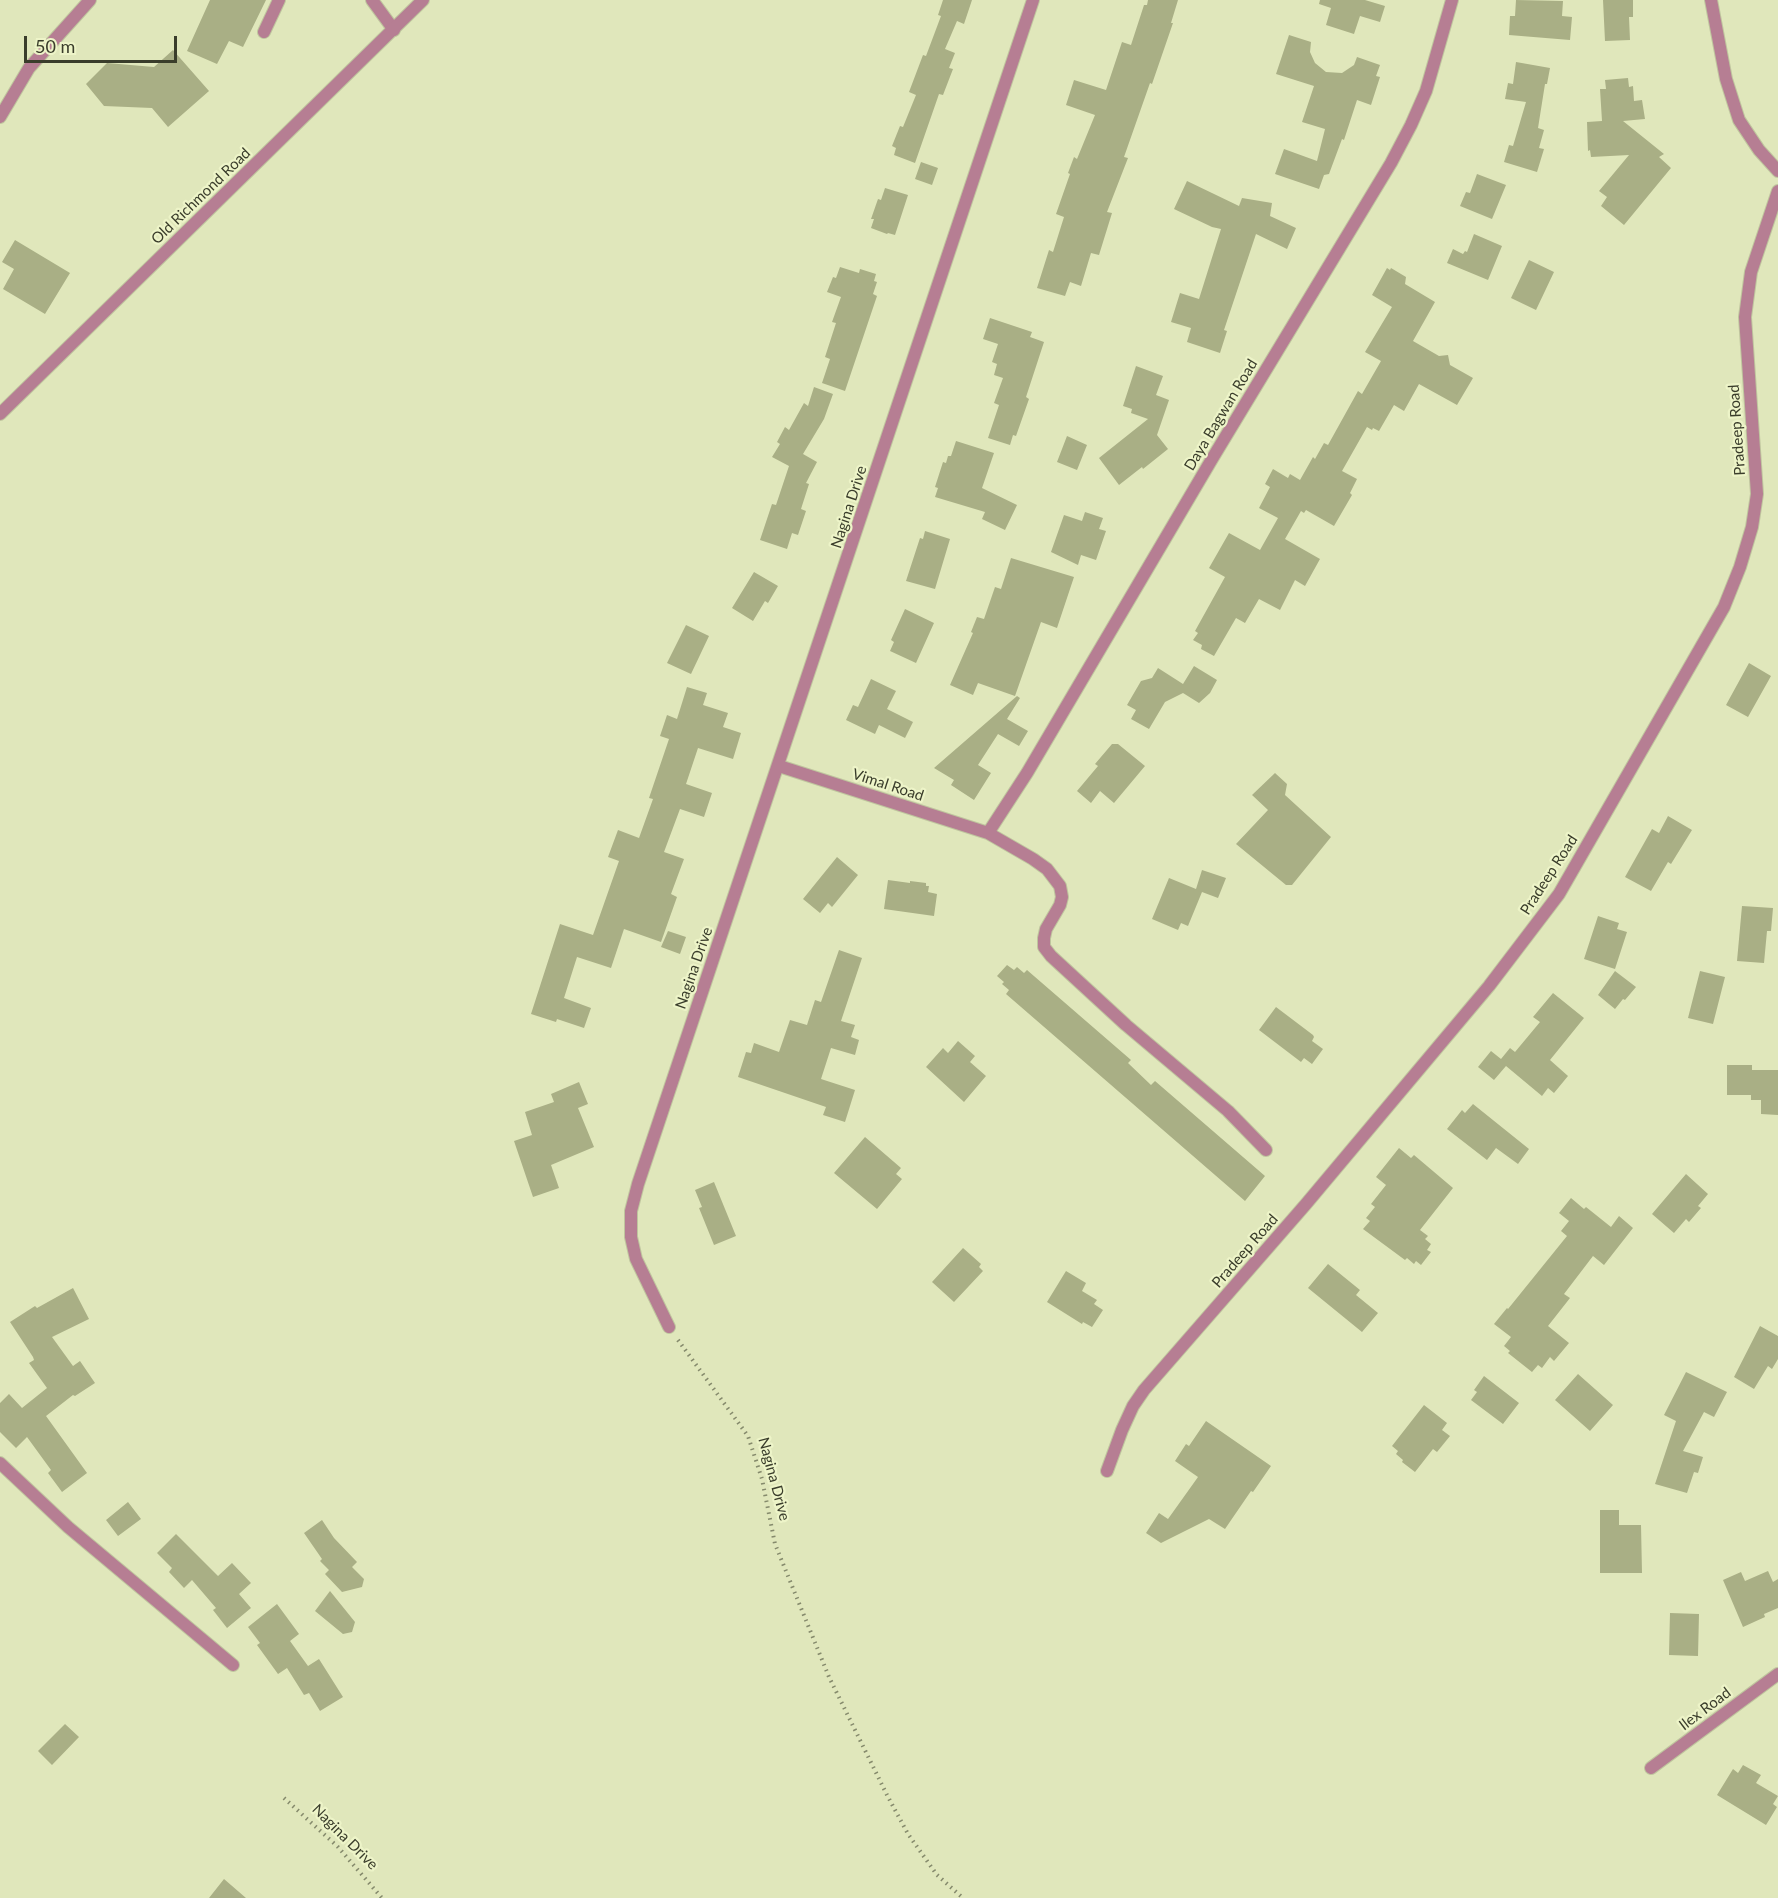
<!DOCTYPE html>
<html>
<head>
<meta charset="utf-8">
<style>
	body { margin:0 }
	#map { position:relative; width:1778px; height:1898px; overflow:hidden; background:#e0e7bb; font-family:Lato,sans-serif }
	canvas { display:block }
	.scale { position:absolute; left:24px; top:36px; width:153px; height:27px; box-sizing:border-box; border:3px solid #3a3d2b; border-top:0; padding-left:8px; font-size:18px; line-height:21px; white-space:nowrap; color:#3a3d2b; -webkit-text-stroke:4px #edf4c8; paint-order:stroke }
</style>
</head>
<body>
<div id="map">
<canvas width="1778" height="1898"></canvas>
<div class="scale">50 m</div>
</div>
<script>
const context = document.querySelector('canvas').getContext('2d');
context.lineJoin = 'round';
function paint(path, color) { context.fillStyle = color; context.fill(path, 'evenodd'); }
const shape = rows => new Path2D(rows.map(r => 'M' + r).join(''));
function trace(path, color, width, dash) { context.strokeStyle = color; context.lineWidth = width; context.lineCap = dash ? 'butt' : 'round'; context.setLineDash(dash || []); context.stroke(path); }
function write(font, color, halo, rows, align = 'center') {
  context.font = font + ' Lato,sans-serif'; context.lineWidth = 4.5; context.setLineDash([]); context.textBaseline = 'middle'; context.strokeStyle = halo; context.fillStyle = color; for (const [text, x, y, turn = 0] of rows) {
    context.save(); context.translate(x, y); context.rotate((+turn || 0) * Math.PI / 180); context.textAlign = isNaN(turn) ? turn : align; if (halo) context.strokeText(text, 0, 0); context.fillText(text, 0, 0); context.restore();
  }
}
const building = shape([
	[210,0,266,0,243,47,229,41,217,64,187,51],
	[943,0,972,0,964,24,957,21,945,49,955,53,949,68,953,69,943,95,939,94,915,163,894,155,896,148,892,146,900,126,903,127,916,95,909,92,923,55,926,56,941,16,938,15],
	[1148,0,1178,0,1171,23,1173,23,1152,84,1150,83,1124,157,1128,158,1107,212,1112,213,1099,255,1091,253,1081,286,1070,282,1065,296,1037,288,1049,250,1053,252,1064,217,1056,214,1070,174,1068,173,1074,157,1077,159,1095,115,1066,105,1074,80,1106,90,1122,42,1131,45,1144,5,1147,5],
	[1320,0,1365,0,1385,6,1380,22,1360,16,1354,34,1326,25,1331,8,1319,4],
	[1516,0,1563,1,1562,16,1572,17,1570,40,1509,35,1510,16,1515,16],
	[1603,0,1633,0,1633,17,1629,17,1630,40,1605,41],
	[1289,35,1311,42,1310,52,1315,63,1326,72,1342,73,1354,65,1357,57,1380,65,1376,76,1380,77,1371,105,1357,100,1344,140,1342,139,1329,174,1324,175,1319,189,1275,174,1284,149,1317,161,1325,129,1302,122,1314,86,1276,74],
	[173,50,209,91,168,127,152,108,104,106,86,84,107,63,154,67],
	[1516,62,1550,68,1547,84,1545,84,1538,128,1544,130,1539,148,1544,149,1537,172,1504,162,1509,145,1513,146,1526,102,1505,99,1508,83,1513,84],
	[1628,78,1629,87,1633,86,1634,101,1642,100,1645,119,1623,121,1664,154,1659,157,1671,168,1624,225,1601,206,1607,197,1599,191,1629,155,1591,157,1590,150,1588,151,1587,122,1602,121,1600,89,1606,89,1605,80],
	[921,162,938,168,932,185,915,179],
	[1477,174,1506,185,1492,219,1460,206,1466,192,1470,193],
	[1187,181,1239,206,1242,198,1272,203,1270,216,1296,228,1287,249,1256,234,1224,330,1227,331,1220,353,1187,342,1191,328,1171,322,1180,293,1199,299,1221,229,1212,227,1174,209],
	[885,188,908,195,895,235,888,233,887,234,871,228,874,219,871,219,878,199,881,200],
	[1474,234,1502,246,1488,280,1447,263,1453,249,1463,254,1465,251,1467,252],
	[15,240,70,273,45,314,3,289,14,269,2,262],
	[1529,260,1554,272,1536,310,1511,298],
	[840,267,859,273,860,269,876,274,874,281,877,282,873,294,877,296,845,391,822,383,830,359,825,357,836,323,832,322,841,297,827,292,833,277,836,278],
	[1387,268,1390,270,1391,268,1406,277,1405,284,1435,302,1413,341,1439,356,1448,355,1450,365,1473,378,1457,405,1419,384,1404,411,1394,405,1379,431,1373,428,1372,430,1367,427,1342,471,1357,479,1350,493,1352,495,1334,526,1306,510,1304,513,1301,511,1285,539,1320,559,1305,586,1295,580,1280,610,1259,599,1245,623,1236,618,1214,656,1201,649,1202,645,1193,640,1198,633,1195,631,1225,577,1209,568,1229,533,1260,550,1278,518,1259,508,1270,487,1265,484,1273,469,1288,478,1290,474,1300,480,1313,457,1315,459,1324,443,1328,445,1358,391,1362,394,1381,361,1365,352,1392,307,1372,295],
	[990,318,1032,332,1030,337,1044,342,1026,397,1029,399,1016,436,1013,435,1010,445,988,438,999,405,994,403,1003,378,994,375,997,364,992,362,998,344,983,339],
	[1136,366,1163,376,1156,395,1169,400,1157,435,1168,449,1143,469,1142,467,1119,485,1099,458,1148,419,1131,413,1132,409,1123,406],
	[814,387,833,394,824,419,803,454,817,462,806,483,809,484,801,509,806,511,798,535,792,533,787,549,760,540,772,504,776,505,789,466,772,457,780,444,777,442,785,427,789,430,804,403,808,406],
	[1067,436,1087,445,1077,470,1057,462],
	[956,441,994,453,982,488,1017,505,1005,530,982,519,985,512,935,497,938,488,935,487,943,462,946,463,948,456,951,456],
	[1085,512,1103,518,1099,529,1106,531,1096,560,1081,555,1078,565,1051,552,1064,515,1082,521],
	[925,531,950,539,935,589,906,581,920,538,923,539],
	[1011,558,1074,577,1057,628,1041,622,1015,696,978,683,973,695,950,685,973,633,971,632,977,617,984,619,995,587,1001,589],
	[754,572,778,586,768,603,765,601,753,621,732,608],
	[905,609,934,623,916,663,890,651,894,642,891,640],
	[686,625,709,636,691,674,667,663],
	[1749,663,1771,676,1748,717,1726,705],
	[1194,666,1217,680,1210,693,1199,703,1183,693,1165,702,1149,729,1131,719,1136,710,1127,705,1141,681,1152,678,1158,668,1183,684],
	[871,679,896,691,887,709,913,722,905,738,879,725,875,734,846,720,853,705,858,707],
	[687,687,707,693,703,705,728,713,723,727,741,733,733,759,698,748,686,784,712,793,704,817,680,809,664,852,684,859,671,894,677,897,661,942,624,929,611,968,577,957,564,998,591,1008,584,1028,557,1019,556,1022,531,1014,560,924,593,935,619,861,608,857,618,830,639,838,653,799,649,798,669,739,660,736,667,715,677,719],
	[1017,696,1020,698,1007,719,1028,731,1019,746,998,734,978,765,991,773,974,800,951,785,954,780,934,768],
	[1112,744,1118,744,1145,766,1114,803,1100,791,1091,803,1077,791,1098,766,1095,764],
	[1275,773,1287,784,1285,795,1331,837,1292,885,1286,885,1236,844,1268,810,1252,795],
	[1668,816,1692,830,1671,864,1668,862,1651,891,1625,877,1652,829,1659,833],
	[837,857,858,875,832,907,828,903,820,913,803,899],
	[1202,870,1226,878,1218,898,1202,892,1188,926,1181,923,1178,930,1152,919,1169,878,1196,889],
	[888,880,910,883,910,881,926,883,926,886,929,886,928,892,937,894,934,916,884,909],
	[1742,906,1773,908,1771,931,1767,931,1764,963,1737,961],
	[1598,916,1619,923,1617,929,1627,932,1615,969,1584,959],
	[668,931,686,937,680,954,661,947],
	[839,950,862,958,841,1021,855,1025,851,1037,859,1040,855,1055,831,1048,821,1079,855,1090,845,1122,823,1115,826,1107,738,1077,746,1052,751,1053,754,1043,779,1052,790,1020,807,1025,815,1000,821,1002],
	[1007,965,1014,970,1017,967,1024,973,1027,970,1131,1060,1128,1063,1151,1085,1155,1081,1265,1176,1245,1201,1006,994,1009,990,1002,984,1004,982,997,976],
	[1615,971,1636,987,1625,1000,1623,999,1615,1009,1598,995],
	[1700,971,1725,977,1713,1024,1688,1018],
	[1553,993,1584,1018,1550,1060,1568,1076,1554,1093,1548,1088,1542,1096,1506,1066,1494,1080,1478,1067,1491,1051,1501,1059,1510,1048,1515,1052,1540,1022,1533,1017],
	[1276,1007,1313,1035,1314,1037,1312,1041,1323,1049,1312,1064,1304,1058,1301,1062,1259,1030],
	[958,1041,975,1056,970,1062,986,1076,964,1102,926,1067,943,1048,948,1053],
	[1727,1065,1752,1065,1752,1070,1778,1070,1778,1115,1761,1114,1761,1100,1751,1100,1751,1095,1727,1095],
	[579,1082,588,1104,578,1108,594,1147,551,1165,559,1188,533,1197,514,1141,532,1135,525,1112,554,1102,551,1094],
	[1473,1104,1529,1149,1518,1164,1496,1148,1487,1160,1447,1129,1462,1110,1465,1113],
	[865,1137,901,1168,896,1174,902,1179,877,1209,834,1173],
	[1399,1148,1411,1158,1414,1155,1453,1188,1420,1230,1428,1236,1425,1239,1431,1244,1427,1250,1431,1252,1421,1265,1416,1261,1414,1264,1407,1258,1405,1260,1363,1229,1370,1221,1366,1218,1375,1207,1371,1204,1386,1185,1376,1177],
	[1686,1174,1708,1194,1698,1206,1701,1208,1689,1222,1686,1219,1674,1233,1652,1214],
	[714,1182,736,1236,714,1245,699,1208,702,1207,695,1190],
	[1571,1198,1584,1209,1586,1207,1611,1227,1619,1216,1633,1228,1604,1265,1593,1256,1564,1294,1570,1298,1548,1326,1569,1343,1554,1361,1550,1357,1542,1368,1538,1365,1532,1372,1508,1353,1510,1351,1504,1346,1511,1337,1494,1324,1507,1308,1508,1309,1567,1236,1561,1231,1569,1221,1559,1213],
	[963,1248,981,1264,979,1267,983,1271,954,1302,932,1282],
	[1328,1264,1360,1290,1356,1295,1378,1313,1362,1332,1308,1288],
	[1066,1271,1086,1283,1082,1291,1097,1300,1094,1304,1103,1310,1092,1327,1083,1322,1082,1324,1047,1302],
	[73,1288,89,1319,52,1337,73,1366,80,1361,95,1383,75,1396,73,1395,46,1416,87,1473,62,1492,48,1473,51,1470,27,1437,16,1448,0,1432,0,1403,9,1394,22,1408,47,1388,29,1363,34,1360,33,1357,10,1322,35,1306,37,1308],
	[1760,1326,1778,1336,1778,1359,1772,1369,1768,1366,1754,1389,1734,1377],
	[1686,1372,1727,1392,1714,1417,1704,1412,1683,1451,1703,1457,1698,1473,1694,1472,1687,1493,1655,1484,1676,1421,1664,1415],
	[1578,1374,1613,1405,1590,1431,1555,1400],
	[1484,1376,1519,1403,1503,1424,1471,1400,1477,1392,1474,1390],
	[1424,1405,1447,1423,1442,1430,1450,1436,1437,1452,1433,1449,1415,1472,1402,1462,1403,1460,1396,1454,1398,1451,1392,1446],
	[1206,1421,1271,1466,1253,1492,1251,1491,1225,1529,1209,1519,1161,1543,1146,1533,1159,1513,1168,1519,1198,1477,1175,1461,1186,1444,1189,1446],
	[128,1502,141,1519,118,1536,106,1520],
	[1600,1510,1619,1510,1619,1525,1641,1525,1642,1573,1600,1573],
	[322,1520,334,1538,357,1562,352,1567,364,1579,362,1587,342,1592,325,1574,329,1570,320,1561,322,1559,304,1533],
	[176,1534,218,1576,232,1563,251,1583,239,1594,251,1608,227,1628,213,1610,216,1608,192,1580,184,1588,169,1572,172,1568,157,1553],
	[1768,1571,1773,1582,1778,1579,1778,1608,1764,1614,1765,1617,1743,1627,1723,1580,1741,1572,1745,1581],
	[330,1591,355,1622,352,1632,343,1634,315,1611],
	[277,1604,299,1634,290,1641,308,1666,319,1659,343,1697,320,1711,309,1693,304,1695,287,1668,278,1674,257,1645,260,1643,248,1627],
	[1670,1613,1699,1614,1698,1656,1669,1655],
	[65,1724,79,1737,52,1765,38,1751],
	[1743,1765,1761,1775,1756,1783,1778,1796,1773,1804,1777,1807,1766,1825,1717,1795,1733,1769,1738,1773],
	[224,1879,246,1898,209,1898]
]);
const path = shape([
	[678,1340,748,1436,762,1479,775,1544,829,1677,887,1795,908,1834,937,1875,963,1898],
	[284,1798,338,1847,382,1898]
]);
const service = shape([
	[264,32,279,0]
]);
const minor = shape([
	[372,0,394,30],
	[1711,0,1726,79,1739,120,1759,150,1778,171],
	[0,117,29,68,90,0],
	[779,766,988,833,1033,859,1047,869,1060,886,1062,897,1060,905,1046,929,1044,938,1044,947,1051,956,1126,1025,1228,1111,1266,1150],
	[988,833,1027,773,1212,459,1391,163,1411,125,1426,91,1452,0],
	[669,1327,636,1259,631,1237,631,1211,638,1184,1033,0],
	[0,1463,68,1527,233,1665],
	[1107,1471,1122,1430,1133,1406,1144,1390,1306,1204,1489,986,1559,894,1724,607,1740,567,1752,527,1757,494,1745,317,1751,272,1778,191],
	[1651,1768,1778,1674]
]);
const tertiary = shape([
	[0,414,423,0]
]);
const streetNames = [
	["Old Richmond Road",201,196,-44],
	["Daya Bagwan Road",1221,415,-59],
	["Pradeep Road",1737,430,-94],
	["Nagina Drive",849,507,-72],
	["Vimal Road",888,785,18],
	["Pradeep Road",1549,875,-57],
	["Nagina Drive",694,968,-71],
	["Pradeep Road",1245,1251,-49],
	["Nagina Drive",774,1479,75],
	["Ilex Road",1705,1709,-37],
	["Nagina Drive",345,1837,45]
];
paint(building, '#a9af85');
trace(service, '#bfc59e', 14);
trace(minor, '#bfc59e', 14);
trace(tertiary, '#bfc59e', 14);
trace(path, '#858a6c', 4, [1.5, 4.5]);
trace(service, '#b67e93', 12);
trace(minor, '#b67e93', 12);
trace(tertiary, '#b67e93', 12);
write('15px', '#3a3d2b', '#edf4c8', streetNames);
</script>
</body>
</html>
